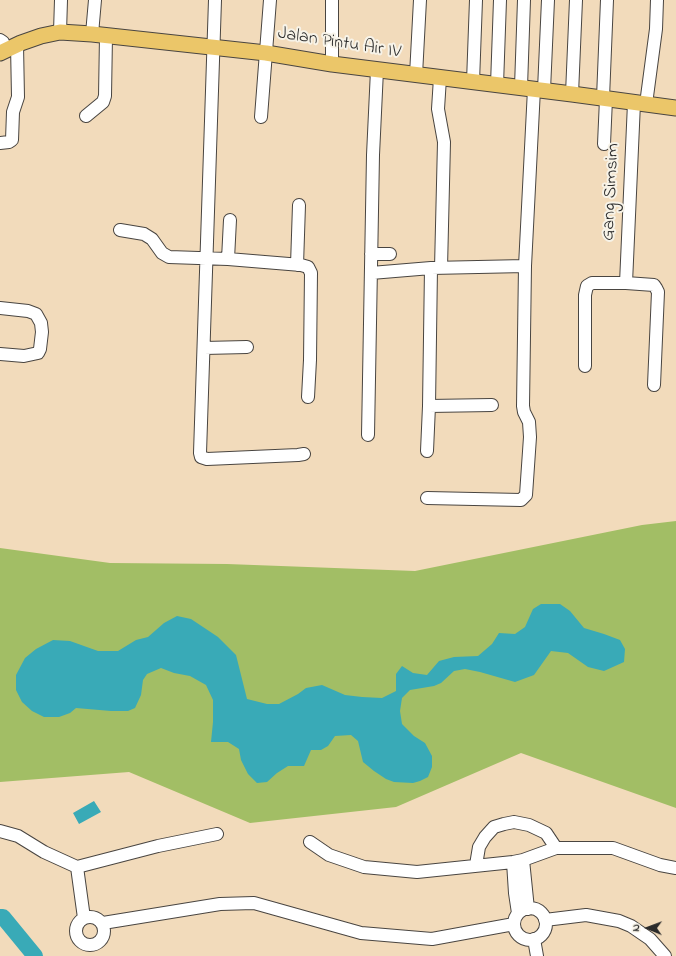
<!DOCTYPE html>
<html>
<head>
<meta charset="utf-8">
<style>
	body { margin:0 }
	#map { position:relative; width:676px; height:956px; overflow:hidden; background:#f2dbbb; font-family:"Indie Flower",sans-serif }
	canvas { display:block }
	.north { position:absolute; left:628px; top:908px; width:40px; height:40px; -webkit-text-stroke:3px #f7f3e8; paint-order:stroke; rotate:271deg; font-size:11px; font-weight:700; line-height:16px; text-align:center; color:#2b2b2b }
	.north::after { content:''; display:block; margin:auto; width:14px; height:18px; background:#2b2b2b; clip-path:polygon(50% 0,100% 100%,50% 72%,0 100%) }
</style>
</head>
<body>
<div id="map">
<canvas width="676" height="956"></canvas>
<div class="north">N</div>
</div>
<script>
const context = document.querySelector('canvas').getContext('2d');
context.lineJoin = 'round';
function paint(path, color) { context.fillStyle = color; context.fill(path, 'evenodd'); }
const shape = rows => new Path2D(rows.map(r => 'M' + r).join(''));
function trace(path, color, width, dash) { context.strokeStyle = color; context.lineWidth = width; context.lineCap = dash ? 'butt' : 'round'; context.setLineDash(dash || []); context.stroke(path); }
function write(font, color, halo, rows, align = 'center') {
  context.font = font + ' "Indie Flower",sans-serif'; context.lineWidth = 4; context.setLineDash([]); context.textBaseline = 'middle'; context.strokeStyle = halo; context.fillStyle = color; for (const [text, x, y, turn = 0] of rows) {
    context.save(); context.translate(x, y); context.rotate((+turn || 0) * Math.PI / 180); context.textAlign = isNaN(turn) ? turn : align; if (halo) context.strokeText(text, 0, 0); context.fillText(text, 0, 0); context.restore();
  }
}
const green = shape([
	[676,521,676,808,521,753,396,807,250,823,129,772,0,782,0,548,110,563,227,564,415,571,642,525]
]);
const water = shape([
	[541,604,560,604,570,611,584,628,604,634,620,640,625,649,624,662,604,671,588,667,568,653,551,651,534,675,515,682,480,672,465,669,454,671,441,683,434,686,410,690,402,698,400,711,402,724,414,736,425,743,432,756,432,767,428,777,420,781,413,783,394,782,386,779,374,771,363,762,358,741,351,735,335,736,328,746,321,750,311,750,304,766,288,766,277,773,267,782,257,783,248,774,241,760,239,749,228,742,211,742,213,722,213,700,206,685,190,676,174,673,161,668,147,674,143,680,141,695,135,708,128,711,111,711,76,708,70,713,59,717,44,717,32,711,22,702,16,690,16,675,25,658,36,649,53,640,70,641,98,651,118,651,136,640,148,637,164,623,177,616,191,619,218,637,236,655,247,699,267,704,279,704,298,694,306,688,322,685,345,695,362,697,382,698,396,691,396,674,402,666,413,673,427,675,439,661,454,657,478,656,492,644,499,633,515,634,525,627,533,609],
	[94,801,101,812,79,824,73,813]
]);
const river = shape([
	[0,917,3,917,35,956]
]);
const minor = shape([
	[215,0,200,453,201,457,207,459,298,455,304,454],
	[60,32,61,0],
	[92,34,95,0],
	[0,40,3,42,6,50],
	[332,64,332,0],
	[416,75,420,0],
	[440,78,438,109,444,142,441,268],
	[473,82,476,0],
	[497,85,500,0],
	[521,87,524,0],
	[544,90,548,0],
	[572,94,576,0],
	[603,98,607,0],
	[646,104,656,29,657,0],
	[86,116,103,102,105,96,106,36],
	[261,117,270,0],
	[0,143,9,142,12,140,13,112,18,97,17,45],
	[604,144,606,99],
	[120,230,144,234,152,239,162,253,169,257,228,259,301,265,308,267,311,273,310,360,308,397],
	[371,254,390,254],
	[228,259,230,220],
	[297,265,299,205],
	[371,273,431,268],
	[626,283,634,103],
	[0,308,28,311,36,314,41,323,42,332,40,349,38,353,24,356,0,354],
	[204,348,247,347],
	[585,366,585,295,587,286,592,283,626,283,654,285,656,288,658,292,654,385],
	[429,406,492,405],
	[368,435,373,155,377,70],
	[427,451,429,406,431,268,525,266],
	[427,498,521,500,526,495,530,437,529,422,524,412,523,406,525,266,534,89],
	[0,831,18,836,44,852,77,867,158,846,217,834],
	[310,842,329,855,364,867,417,872,513,862,523,860,556,848,613,848,660,865,676,868],
	[523,860,528,909],
	[513,862,515,893,518,913],
	[476,865,479,847,485,837,494,827,504,824,514,822,529,825,546,833,556,848],
	[77,867,84,918],
	'514 924a16 16 0 1 1 32 0a16 16 0 1 1-32 0Z',
	'76 931a14 14 0 1 1 28 0a14 14 0 1 1-28 0Z',
	[545,920,586,915,619,921,631,926,650,939,665,956],
	[103,923,220,904,254,903,361,933,432,939,514,924],
	[534,939,537,956]
]);
const major = shape([
	[0,53,21,43,41,36,60,32,92,34,266,53,332,64,572,94,676,108]
]);
const streetNames = [
	["Jalan Pintu Air IV",339,44,9],
	["Gang Simsim",612,192,-87]
];
paint(green, '#a2be65');
paint(water, '#39aab7');
trace(river, '#39aab7', 16);
trace(minor, '#494541', 14);
trace(major, '#494541', 17);
trace(minor, '#fff', 12);
trace(major, '#ebc669', 15);
write('18px', '#2b2b2b', '#f7f3e8', streetNames);
</script>
</body>
</html>
